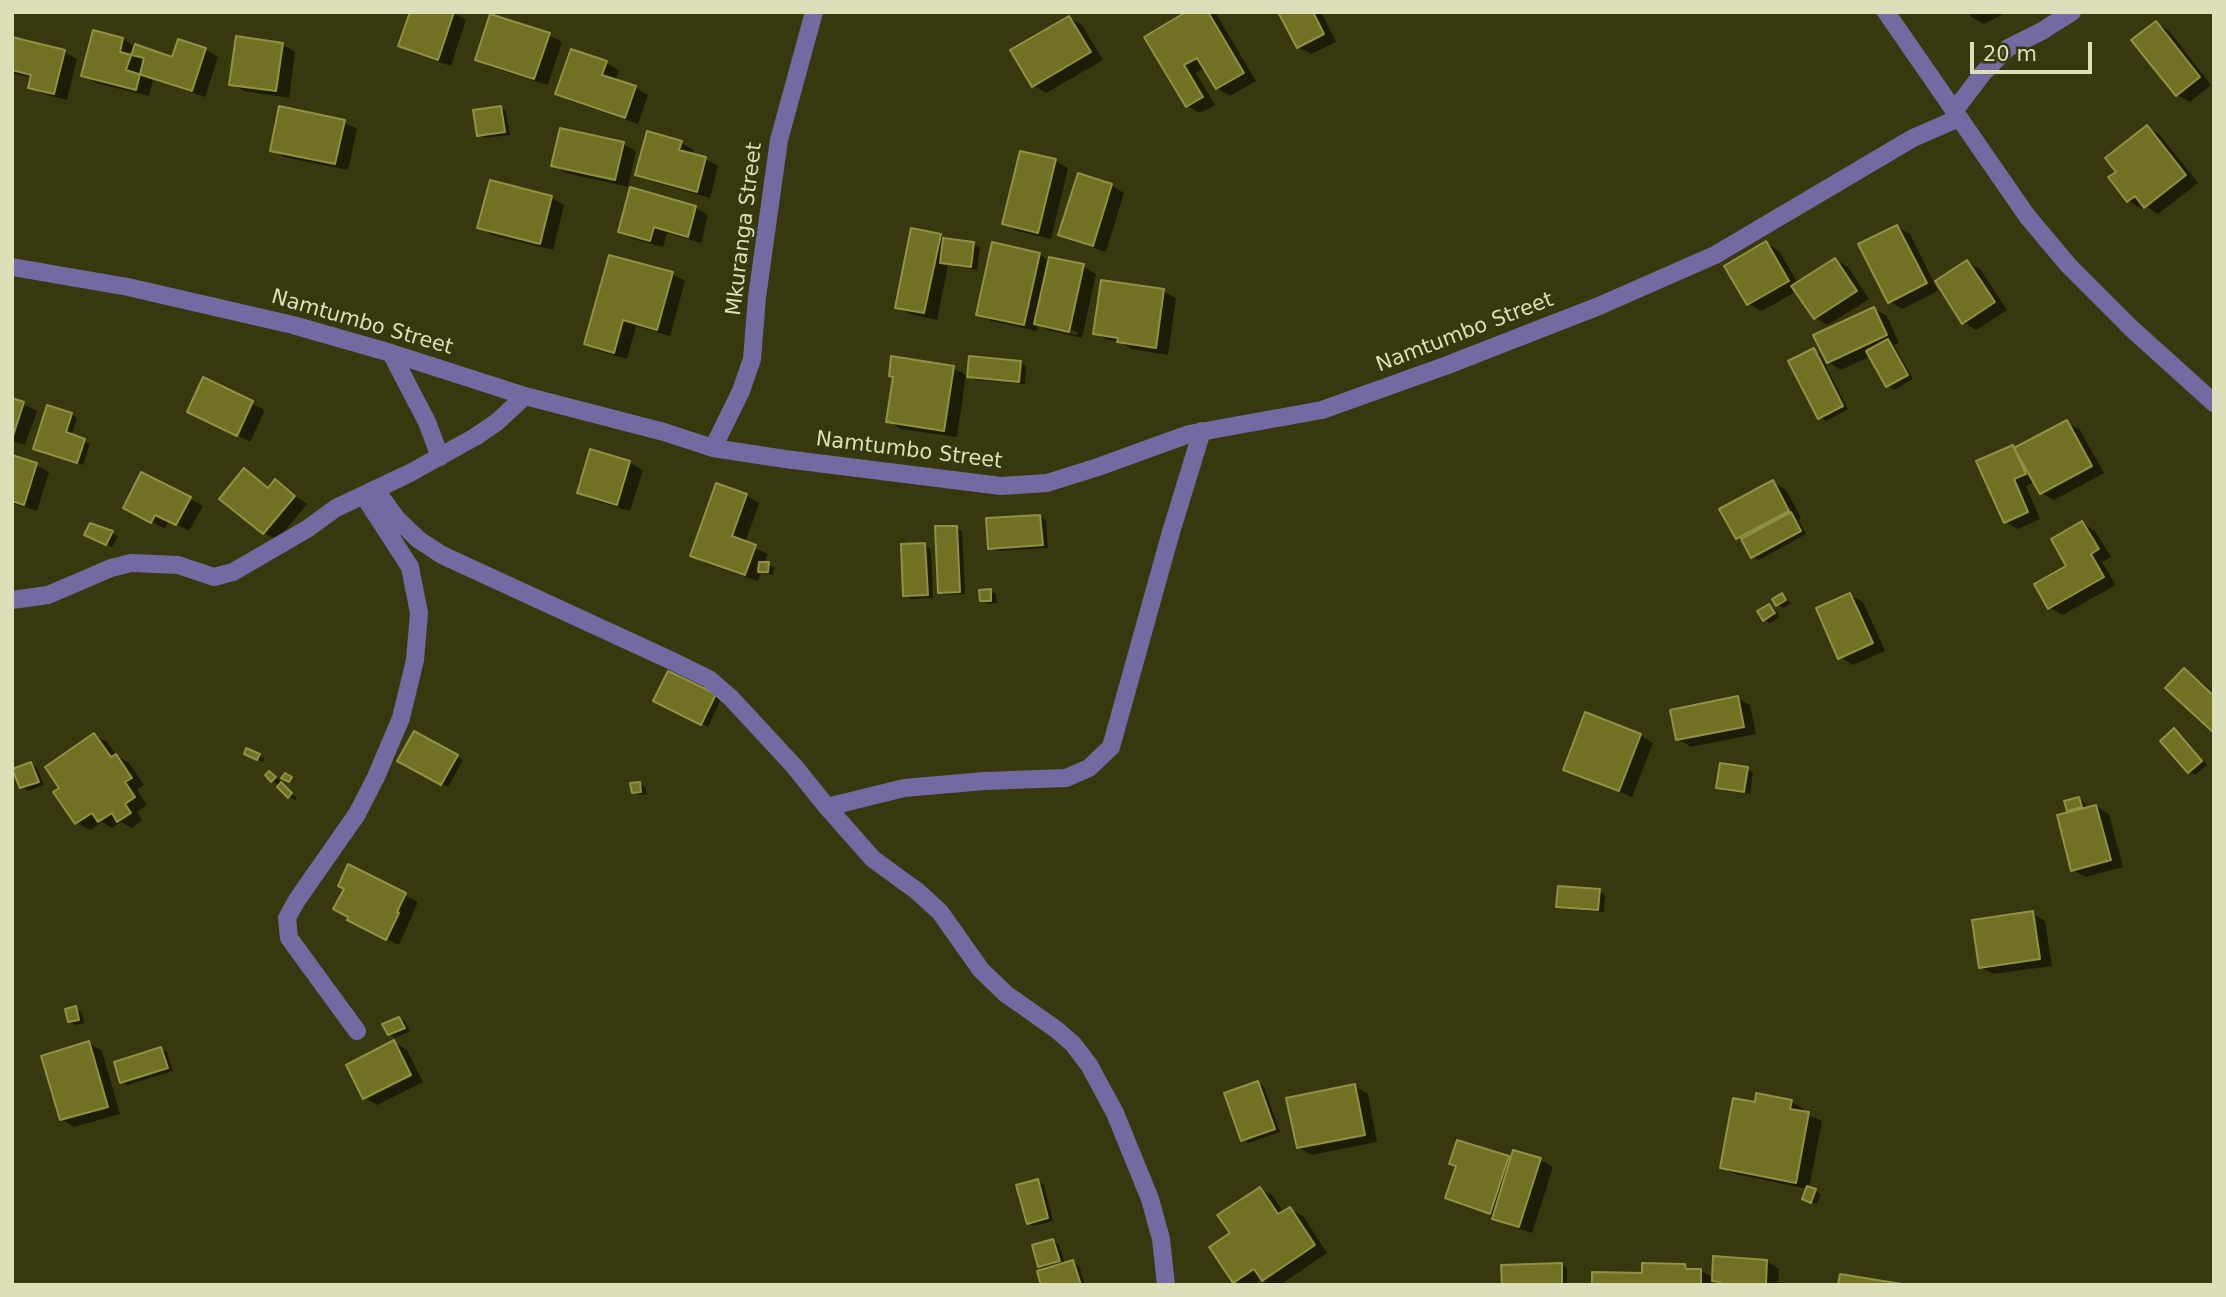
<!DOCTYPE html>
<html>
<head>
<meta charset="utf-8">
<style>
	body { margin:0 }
	#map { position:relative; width:2226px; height:1297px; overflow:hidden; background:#38380e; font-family:"DejaVu Sans",sans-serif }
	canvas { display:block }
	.frame { position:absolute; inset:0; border:14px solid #dcdfb8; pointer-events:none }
	.scale { position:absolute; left:1970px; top:42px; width:122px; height:32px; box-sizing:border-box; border:4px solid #dcdfb8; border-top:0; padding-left:9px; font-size:21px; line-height:24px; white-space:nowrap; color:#dcdfb8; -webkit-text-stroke:5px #38380e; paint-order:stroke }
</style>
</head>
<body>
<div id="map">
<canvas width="2226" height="1297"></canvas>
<div class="frame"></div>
<div class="scale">20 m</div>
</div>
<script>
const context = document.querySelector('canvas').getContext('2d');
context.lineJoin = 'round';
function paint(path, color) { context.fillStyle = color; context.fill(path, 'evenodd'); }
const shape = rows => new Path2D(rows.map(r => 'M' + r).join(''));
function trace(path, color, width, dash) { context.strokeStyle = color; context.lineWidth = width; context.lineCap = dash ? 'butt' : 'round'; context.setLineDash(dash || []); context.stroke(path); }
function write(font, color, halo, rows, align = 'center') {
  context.font = font + ' "DejaVu Sans",sans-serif'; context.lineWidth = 5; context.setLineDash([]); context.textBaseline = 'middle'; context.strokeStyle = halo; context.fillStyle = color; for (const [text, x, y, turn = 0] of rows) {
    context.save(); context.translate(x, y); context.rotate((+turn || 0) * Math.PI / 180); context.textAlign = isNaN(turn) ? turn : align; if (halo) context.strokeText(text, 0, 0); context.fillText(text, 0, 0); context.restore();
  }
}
const shadow = shape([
	[1190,12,1215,12,1256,81,1230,96,1217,88,1205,68,1196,73,1215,105,1200,113,1187,106,1147,37],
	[1280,12,1321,12,1336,42,1311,54,1298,47],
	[1969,12,2007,12,1984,24,1971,17],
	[453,13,466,20,451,66,413,53,400,46],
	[1069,18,1082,25,1103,60,1046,93,1033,85],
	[2156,23,2169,31,2211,85,2190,102,2177,95],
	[94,32,123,39,134,46,173,59,205,49,218,57,205,97,153,80,149,96,96,83,83,75],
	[549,35,562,42,548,85,490,67,477,60],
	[12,38,64,52,77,59,67,100,43,94,30,87,32,78,12,73],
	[282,44,295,52,289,98,244,91,231,84],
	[606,63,619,70,615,81,636,88,648,95,638,124,570,101,558,94],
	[500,107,506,111,510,135,485,138,479,134],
	[344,122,357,129,348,170,284,157,272,150],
	[2147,127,2160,135,2198,183,2158,214,2145,206,2142,209,2129,201,2111,178,2118,172],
	[681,143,694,150,692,155,705,159,718,166,710,198,650,181,637,174],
	[623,144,636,151,628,187,566,173,553,165],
	[1055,161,1068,168,1051,239,1017,231,1004,223],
	[1111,185,1124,193,1106,252,1073,241,1061,234],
	[552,198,564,205,553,250,492,235,480,227],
	[696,208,708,215,701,243,667,233,663,247,633,239,620,232],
	[1897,227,1910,234,1938,291,1902,309,1889,301],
	[940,236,947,240,974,244,980,247,977,270,948,265,937,320,910,314,897,307],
	[1766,243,1779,251,1798,283,1835,260,1848,267,1869,299,1828,325,1815,318,1797,291,1762,311,1749,304],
	[1039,254,1050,261,1083,266,1096,274,1082,338,1048,330,1038,324,1037,331,991,321,978,314],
	[1047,325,1078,332,1077,335,1047,328],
	[1967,262,1980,269,2007,310,1976,330,1963,322],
	[672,274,685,281,670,336,636,326,627,359,599,351,586,344],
	[1163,291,1176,298,1168,355,1132,349,1120,342,1108,340,1095,333],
	[1874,309,1887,316,1899,343,1894,345,1913,379,1894,390,1888,386,1871,356,1841,370,1828,362],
	[1814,350,1820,354,1848,409,1826,421,1820,417],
	[1020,362,1026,366,1025,384,975,380,969,376],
	[953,368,966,375,957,437,901,429,888,421,894,378,890,376],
	[204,380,265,410,250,442,189,412],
	[12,399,37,411,25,445,12,441],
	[71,414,77,418,71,436,90,444,83,465,41,451],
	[2067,422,2080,430,2104,473,2054,500,2041,493,2035,482,2026,486,2040,519,2018,529,2005,522,1978,462,2016,449],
	[592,451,630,463,643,470,630,511,592,500,579,492],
	[12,457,36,465,49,472,37,511,12,503],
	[244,471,270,488,275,482,307,504,277,540,264,533,222,498],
	[1773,482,1786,490,1801,518,1799,520,1806,534,1759,560,1752,557,1745,543,1737,538],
	[746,495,759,503,745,543,768,554,764,564,774,567,773,575,761,572,758,581,705,563,693,555],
	[190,499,203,506,189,531,169,521,165,529,138,515],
	[1040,517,1046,520,1048,548,996,551,990,548],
	[2082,523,2095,531,2111,557,2102,562,2116,585,2062,615,2049,607,2069,567],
	[956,528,962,531,965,594,946,595,940,592],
	[112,533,118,536,112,547,92,538],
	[925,545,931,549,933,598,911,599,905,595],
	[990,591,996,594,997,603,988,604,982,600],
	[1782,595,1791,603,1783,608,1777,604],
	[1850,595,1863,602,1885,651,1853,665,1840,657],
	[1769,606,1775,609,1780,617,1770,623,1764,620],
	[2184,670,2197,678,2214,693,2214,731],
	[669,673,721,699,708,727,661,704],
	[1737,698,1750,705,1756,734,1691,747,1678,739],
	[2175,730,2181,734,2207,765,2195,775,2189,772],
	[415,733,463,760,448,787,400,761],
	[94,735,107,742,117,756,129,763,144,785,137,790,147,805,137,812,142,820,132,828,121,822,112,828,102,822,90,830,77,823,62,788],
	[1640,735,1653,743,1632,797,1578,776,1565,769],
	[259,755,265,759,263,762,252,757],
	[31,764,37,767,44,785,28,791,22,787],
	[1747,769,1753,772,1750,794,1724,791,1718,787],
	[269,773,275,776,281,781,279,783,297,798,295,800,289,796,280,786,272,781],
	[639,783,645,787,647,794,639,795,633,792],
	[2078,799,2085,803,2087,809,2096,806,2109,814,2123,867,2086,877,2073,870,2073,813,2069,810],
	[349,867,418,902,399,945,362,927,346,889],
	[1599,891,1605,895,1604,912,1564,909,1558,906],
	[2032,913,2045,921,2052,966,1993,974,1980,967],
	[75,1008,82,1012,84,1023,76,1025,70,1021],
	[399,1018,405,1022,410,1031,395,1038,389,1034],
	[394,1042,407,1050,423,1082,377,1105,364,1098],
	[89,1043,102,1051,120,1114,74,1127,61,1119],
	[161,1049,167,1052,173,1071,127,1085,121,1082],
	[1258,1083,1264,1087,1280,1132,1248,1143,1242,1139],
	[1355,1086,1368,1094,1377,1142,1311,1155,1298,1147],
	[1791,1102,1804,1109,1803,1113,1822,1121,1809,1188,1821,1194,1817,1204,1810,1201,1808,1189,1735,1174,1722,1167,1756,1104],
	[1508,1158,1512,1160,1540,1160,1553,1167,1532,1233,1507,1225,1494,1217,1460,1205,1447,1197],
	[1038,1181,1044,1185,1053,1221,1034,1226,1028,1223],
	[1260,1189,1273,1196,1284,1213,1290,1209,1303,1216,1327,1253,1280,1285,1271,1285,1262,1279,1254,1285,1240,1285,1235,1281,1233,1233],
	[1053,1241,1059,1244,1065,1264,1073,1262,1079,1265,1085,1285,1043,1285,1046,1270,1040,1266],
	[1766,1261,1779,1269,1778,1285,1721,1285,1713,1280,1713,1285,1594,1285,1685,1266,1693,1270,1700,1270,1714,1278],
	[1561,1264,1567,1268,1567,1285,1504,1285]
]);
const building = shape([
	[410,12,454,12,438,60,398,46,410,12],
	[1186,12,1208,12,1244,73,1216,89,1197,58,1184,65,1203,97,1186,107,1144,37,1186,12],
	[1278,12,1313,12,1324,34,1297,48,1278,12],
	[490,14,550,33,534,79,475,60,490,14],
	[1069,16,1091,52,1032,87,1010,50,1069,16],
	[2156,21,2200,77,2176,96,2131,40,2156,21],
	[93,30,123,38,120,52,144,58,136,90,81,76,93,30],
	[236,36,283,43,276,91,229,85,236,36],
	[12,37,65,50,54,94,28,88,31,75,12,70,12,37],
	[178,39,206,48,192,91,126,70,135,44,172,57,178,39],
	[571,49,607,61,602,75,636,86,625,118,555,94,571,49],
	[279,106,345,120,335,164,270,151,279,106],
	[501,106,505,132,477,136,473,110,501,106],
	[2147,125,2186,175,2144,208,2135,196,2127,202,2108,177,2116,172,2105,158,2147,125],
	[560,128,624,142,615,180,551,166,560,128],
	[647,131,682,141,679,150,706,157,697,192,635,175,647,131],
	[1020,151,1056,159,1038,233,1002,224,1020,151],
	[1078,173,1112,184,1093,246,1058,235,1078,173],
	[490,180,552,196,540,244,477,228,490,180],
	[630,187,696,206,688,237,654,227,650,241,618,232,630,187],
	[1897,225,1927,283,1888,303,1858,244,1897,225],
	[911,228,941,234,924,313,895,308,911,228],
	[943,238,974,242,971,267,940,263,943,238],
	[1766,241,1789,281,1747,305,1724,266,1766,241],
	[992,242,1040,253,1024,325,976,315,992,242],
	[609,255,673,272,657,330,623,320,614,353,584,344,609,255],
	[1049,257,1084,264,1069,332,1034,324,1049,257],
	[1835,258,1857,291,1814,319,1791,286,1835,258],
	[1967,260,1995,302,1962,324,1935,281,1967,260],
	[1101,280,1164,289,1156,348,1117,342,1118,338,1093,334,1101,280],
	[1874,307,1887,335,1827,363,1813,335,1874,307],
	[1888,339,1908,375,1886,387,1866,351,1888,339],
	[1814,348,1843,406,1818,419,1788,361,1814,348],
	[891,356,954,366,944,431,886,422,893,377,889,376,891,356],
	[969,356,1021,361,1019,382,967,377,969,356],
	[203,377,253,401,237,436,187,412,203,377],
	[12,398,24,402,12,439,12,398],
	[47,405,72,413,66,432,85,439,77,463,33,449,47,405],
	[2067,420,2092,466,2040,494,2014,448,2067,420],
	[2013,445,2026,474,2014,479,2028,512,2004,523,1976,461,2013,445],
	[590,449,630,461,617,505,577,493,590,449],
	[12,455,37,463,24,505,12,501,12,455],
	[244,468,268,488,275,479,295,496,263,534,219,499,244,468],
	[141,472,191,497,176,525,155,515,151,523,123,508,141,472],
	[1773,480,1789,511,1736,539,1719,509,1773,480],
	[716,483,747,494,732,536,756,545,745,575,690,556,716,483],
	[1791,512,1801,531,1751,558,1741,539,1791,512],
	[1040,515,1043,545,988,549,986,518,1040,515],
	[2082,521,2099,549,2091,554,2104,577,2048,609,2034,584,2066,566,2051,539,2082,521],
	[90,523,113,531,106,545,84,535,90,523],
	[935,526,957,526,960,592,938,593,935,526],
	[925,543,928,595,903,596,901,544,925,543],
	[759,562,769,562,768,572,758,572,759,562],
	[991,589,991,601,980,601,979,590,991,589],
	[1782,593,1786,600,1776,606,1772,599,1782,593],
	[1850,593,1873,643,1838,659,1816,608,1850,593],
	[1769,604,1775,613,1763,621,1757,611,1769,604],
	[2184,668,2214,696,2214,733,2165,688,2184,668],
	[668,671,716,694,701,725,653,701,668,671],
	[1738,696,1744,727,1676,740,1670,710,1738,696],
	[1585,712,1641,734,1619,791,1563,770,1585,712],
	[2174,728,2202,761,2188,773,2160,741,2174,728],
	[414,731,458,755,441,785,397,761,414,731],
	[94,733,111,757,116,754,132,778,125,782,135,797,125,804,131,813,117,822,112,813,98,822,92,813,75,824,53,792,59,788,45,767,94,733],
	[246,748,260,754,257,760,244,754,246,748],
	[31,762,39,782,20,788,12,769,31,762],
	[1720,763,1748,767,1744,792,1716,788,1720,763],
	[269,771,276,777,271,782,265,775,269,771],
	[285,773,292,777,289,782,281,778,285,773],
	[281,782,292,793,288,798,277,787,281,782],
	[640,782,641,792,632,793,630,783,640,782],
	[2079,797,2082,807,2067,811,2064,801,2079,797],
	[2096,805,2111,860,2071,871,2057,815,2096,805],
	[348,864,406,893,397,912,399,913,386,940,347,920,348,917,333,909,344,889,338,886,348,864],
	[1558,886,1600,889,1598,910,1556,907,1558,886],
	[2033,911,2040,959,1979,968,1972,920,2033,911],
	[76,1006,79,1020,68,1022,65,1009,76,1006],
	[399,1017,405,1028,388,1035,382,1024,399,1017],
	[394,1040,411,1075,363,1099,346,1065,394,1040],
	[89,1041,108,1107,60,1120,41,1056,89,1041],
	[161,1047,168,1068,120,1083,114,1062,161,1047],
	[1258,1081,1275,1129,1241,1141,1224,1093,1258,1081],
	[1355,1084,1365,1135,1297,1148,1286,1098,1355,1084],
	[1756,1093,1792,1100,1790,1109,1809,1112,1796,1183,1720,1168,1733,1098,1755,1102,1756,1093],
	[1457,1140,1509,1156,1490,1214,1445,1198,1456,1166,1449,1164,1457,1140],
	[1513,1150,1541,1158,1519,1227,1492,1219,1513,1150],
	[1038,1179,1048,1218,1027,1224,1016,1185,1038,1179],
	[1807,1186,1816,1189,1811,1203,1802,1199,1807,1186],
	[1260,1187,1278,1214,1290,1207,1315,1245,1262,1281,1254,1269,1233,1283,1209,1247,1230,1233,1217,1215,1260,1187],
	[1053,1239,1060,1261,1038,1267,1032,1245,1053,1239],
	[1713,1256,1767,1260,1766,1284,1719,1285,1720,1282,1712,1281,1713,1256],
	[1073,1260,1081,1285,1041,1285,1037,1271,1073,1260],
	[1562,1263,1562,1284,1502,1285,1501,1265,1562,1263],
	[1642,1263,1685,1264,1686,1269,1701,1269,1701,1285,1592,1285,1592,1272,1642,1273,1642,1263],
	[1840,1274,1889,1282,1909,1285,1838,1285,1840,1274]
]);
const minor = shape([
	[1886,12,2027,216,2069,266,2131,328,2214,403],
	[1954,111,1983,73,2008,48,2042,31,2072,12],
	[12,267,128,287,293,325,391,353,525,396,664,432,713,448,785,459,1001,486,1047,483,1098,467,1189,434,1322,410,1445,366,1599,306,1715,255,1913,138,1959,118],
	[391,353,427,422,440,457],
	[713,448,741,391,752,359,757,297,779,140,814,12],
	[375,489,397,519,419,540,442,555,670,660,709,679,731,698,794,766,827,807,873,859,917,891,940,912,981,970,1006,994,1057,1030,1073,1044,1089,1065,1115,1113,1150,1199,1161,1239,1166,1285],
	[12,600,48,595,111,568,131,563,178,565,214,577,233,572,307,529,336,508,410,473,475,437,497,422,525,396],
	[827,807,904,788,984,781,1066,778,1089,768,1111,747,1171,532,1202,431],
	[357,1031,289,938,287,918,297,900,357,814,376,777,401,718,415,660,419,613,410,567,364,496]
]);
const streetNames = [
	["Mkuranga Street",745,229,-83],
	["Namtumbo Street",362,323,16],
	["Namtumbo Street",1465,333,-21],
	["Namtumbo Street",909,451,7]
];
paint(shadow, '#0007');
paint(building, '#707122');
trace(building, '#909243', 2);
trace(minor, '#726aa0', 18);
write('21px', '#dcdfb8', '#38380e', streetNames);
</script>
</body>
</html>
